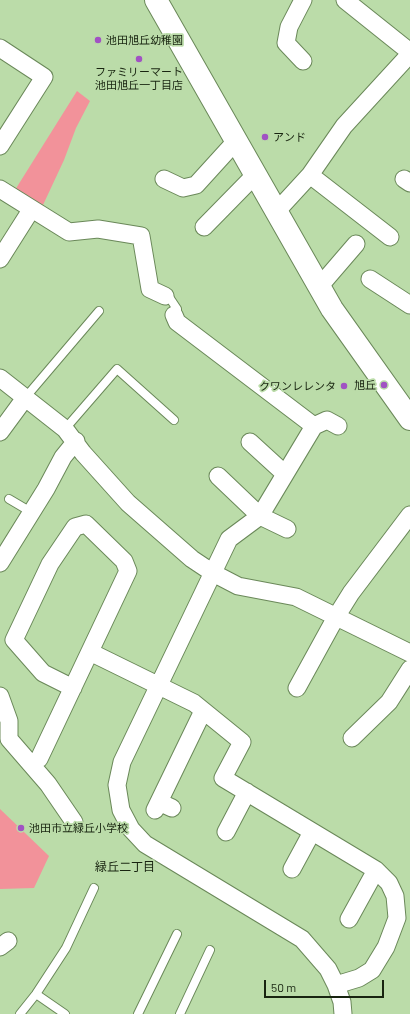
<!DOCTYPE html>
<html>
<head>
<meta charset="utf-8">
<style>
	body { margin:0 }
	#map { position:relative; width:410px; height:1014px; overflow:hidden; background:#bbdca9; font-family:Barlow,sans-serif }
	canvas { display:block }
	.scale { position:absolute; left:264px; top:980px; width:120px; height:18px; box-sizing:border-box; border:2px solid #182410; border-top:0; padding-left:5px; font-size:12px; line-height:14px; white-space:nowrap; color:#182410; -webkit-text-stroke:3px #bbdca9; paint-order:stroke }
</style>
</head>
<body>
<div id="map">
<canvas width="410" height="1014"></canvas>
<div class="scale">50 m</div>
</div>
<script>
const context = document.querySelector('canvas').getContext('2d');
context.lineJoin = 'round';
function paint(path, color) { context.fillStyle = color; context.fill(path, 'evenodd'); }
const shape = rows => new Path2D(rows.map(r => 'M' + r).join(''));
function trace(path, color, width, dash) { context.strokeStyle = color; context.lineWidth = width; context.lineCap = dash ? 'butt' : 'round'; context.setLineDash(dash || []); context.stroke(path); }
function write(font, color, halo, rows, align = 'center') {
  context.font = font + ' Barlow,"Noto Sans JP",sans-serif'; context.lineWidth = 3.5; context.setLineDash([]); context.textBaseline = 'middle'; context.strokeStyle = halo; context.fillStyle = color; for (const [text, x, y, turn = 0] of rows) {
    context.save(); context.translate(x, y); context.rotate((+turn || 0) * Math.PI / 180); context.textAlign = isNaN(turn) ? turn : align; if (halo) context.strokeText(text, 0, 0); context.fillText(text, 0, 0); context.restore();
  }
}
const green = shape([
	[77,91,90,101,76,128,64,160,43,205,28,199,15,190],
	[0,809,49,856,34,888,0,889]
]);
const lane = shape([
	[165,296,169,297,177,309,177,313],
	[25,398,99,311],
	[65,429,117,369,174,420],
	[9,499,31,512],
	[36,994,65,1014],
	[20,1014,36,994,66,948,94,888],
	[138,1014,177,934],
	[180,1014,210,950]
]);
const street = shape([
	[303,0,289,27,286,43,303,61],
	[345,0,410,52],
	[0,48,44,77,0,146],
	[310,175,390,237],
	[164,179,183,188,196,185,236,141],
	[404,179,410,183],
	[0,189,69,232,98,229,141,236,150,289,165,296],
	[276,212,310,175,344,126,410,54],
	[204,227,255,175],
	[0,259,31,210],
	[370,279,410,305],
	[319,287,356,244],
	[174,315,177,322,314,426,260,516,229,539,122,762,117,785,121,810,131,829,145,844,302,939,328,969,336,985,342,1002,343,1014],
	[0,378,65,429,83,453,128,503,192,559,213,573,238,586,296,597,410,653],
	[314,426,327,420,338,426],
	[0,432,25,398],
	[250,442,285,474],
	[218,476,260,516,287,529],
	[0,563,46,489,63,457,76,441],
	[90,652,194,703,242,742,223,778,376,870,389,883,395,896,397,918,386,947,372,970,359,978,336,985],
	[297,688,336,617,351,593,410,515],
	[0,696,9,721,9,739,48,784,74,822],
	[352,738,389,702,410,669],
	[39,759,128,571,124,561,86,524,75,527,50,564,14,640,43,673,73,688],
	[159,802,172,808],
	[155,810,203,711],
	[226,832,247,792],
	[292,869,312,832],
	[349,919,376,870],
	[0,947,8,941]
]);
const secondary = shape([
	[156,0,332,309,410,419]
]);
const markers = [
	[98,40,4,"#a152c3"],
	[139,59,4,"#a152c3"],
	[265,137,4,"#a152c3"],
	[384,385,4,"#a152c3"],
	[344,386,4,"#a152c3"],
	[21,828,4,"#a152c3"]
];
const poiNames = [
	["池田旭丘幼稚園",106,40],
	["ファミリーマート",139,72,"center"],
	["池田旭丘一丁目店",139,85,"center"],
	["アンド",273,137],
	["旭丘",376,385,"right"],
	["クワンレレンタ",336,386,"right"],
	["池田市立緑丘小学校",29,828]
];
const neighbourhoodNames = [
	["緑丘二丁目",125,867]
];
paint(green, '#f2929a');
trace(lane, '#6a8859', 10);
trace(street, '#6a8859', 19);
trace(secondary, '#6a8859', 24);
trace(lane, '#fff', 8);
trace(street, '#fff', 17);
trace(secondary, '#fff', 22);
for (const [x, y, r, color] of markers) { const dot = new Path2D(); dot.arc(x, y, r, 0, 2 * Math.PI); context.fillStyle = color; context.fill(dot); trace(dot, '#bbdca9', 1.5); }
write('11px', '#182410', '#bbdca9', poiNames, 'left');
write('12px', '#182410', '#bbdca9', neighbourhoodNames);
</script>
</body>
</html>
